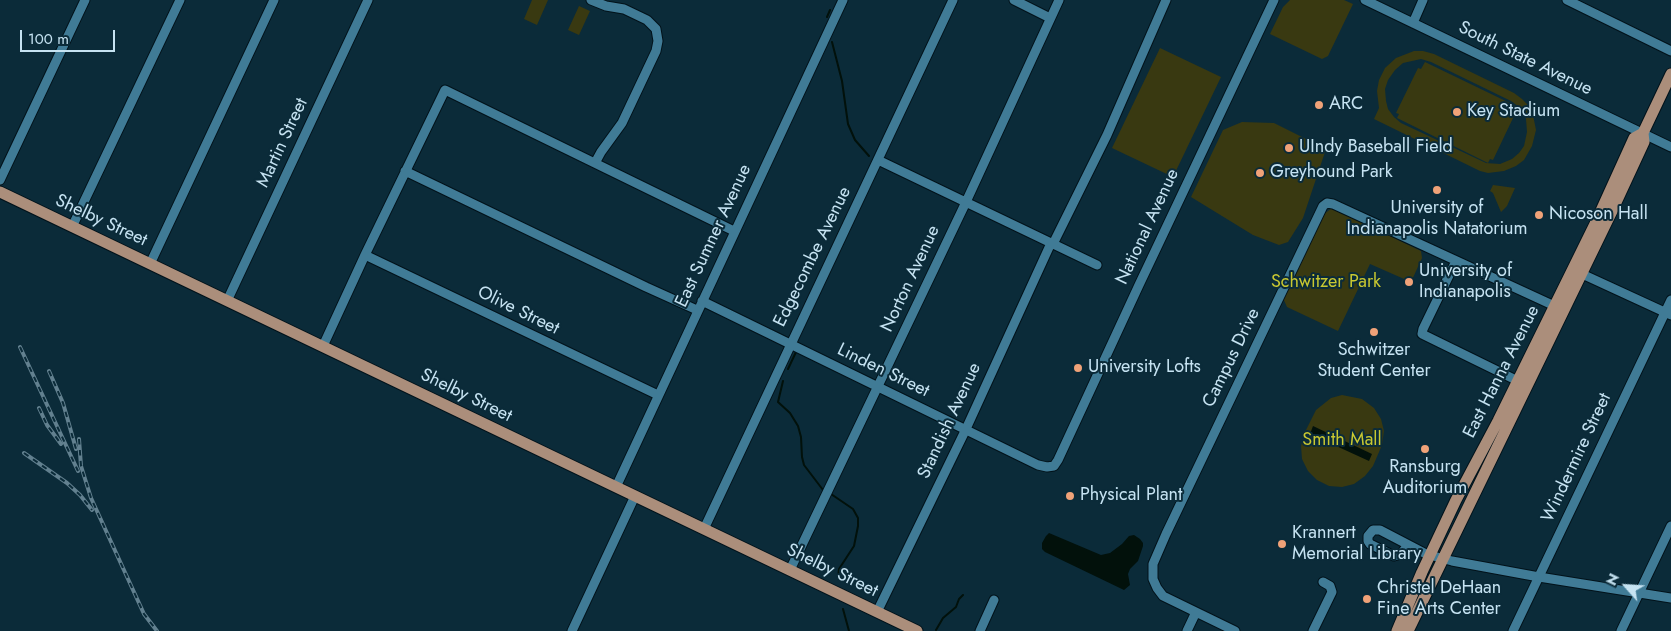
<!DOCTYPE html>
<html>
<head>
<meta charset="utf-8">
<style>
	body { margin:0 }
	#map { position:relative; width:1671px; height:631px; overflow:hidden; background:#0b2b39; font-family:Jost,sans-serif }
	canvas { display:block }
	.north { position:absolute; left:1601px; top:561px; width:50px; height:50px; -webkit-text-stroke:4px #0b2b39; paint-order:stroke; rotate:296deg; font-size:14px; font-weight:700; line-height:20px; text-align:center; color:#c6e3f2 }
	.north::after { content:''; display:block; margin:auto; width:18px; height:22px; background:#c6e3f2; clip-path:polygon(50% 0,100% 100%,50% 72%,0 100%) }
	.scale { position:absolute; left:20px; top:30px; width:95px; height:22px; box-sizing:border-box; border:2px solid #c6e3f2; border-top:0; padding-left:6px; font-size:15px; line-height:18px; white-space:nowrap; color:#c6e3f2; -webkit-text-stroke:4px #0b2b39; paint-order:stroke }
</style>
</head>
<body>
<div id="map">
<canvas width="1671" height="631"></canvas>
<div class="north">N</div>
<div class="scale">100 m</div>
</div>
<script>
const context = document.querySelector('canvas').getContext('2d');
context.lineJoin = 'round';
function paint(path, color) { context.fillStyle = color; context.fill(path, 'evenodd'); }
const shape = rows => new Path2D(rows.map(r => 'M' + r).join(''));
function trace(path, color, width, dash) { context.strokeStyle = color; context.lineWidth = width; context.lineCap = dash ? 'butt' : 'round'; context.setLineDash(dash || []); context.stroke(path); }
function write(font, color, halo, rows, align = 'center') {
  context.font = font + ' Jost,sans-serif'; context.lineWidth = 4; context.setLineDash([]); context.textBaseline = 'middle'; context.strokeStyle = halo; context.fillStyle = color; for (const [text, x, y, turn = 0] of rows) {
    context.save(); context.translate(x, y); context.rotate((+turn || 0) * Math.PI / 180); context.textAlign = isNaN(turn) ? turn : align; if (halo) context.strokeText(text, 0, 0); context.fillText(text, 0, 0); context.restore();
  }
}
const green = shape([
	[532,0,548,0,537,25,524,19],
	[1290,0,1344,0,1353,4,1328,56,1322,59,1270,34,1283,7],
	[579,6,590,11,579,35,568,30],
	[1160,48,1221,77,1173,177,1112,148],
	[1414,51,1423,51,1434,54,1514,93,1522,99,1529,106,1533,115,1536,130,1532,146,1524,160,1516,166,1504,171,1488,173,1480,171,1374,119,1379,108,1377,91,1379,80,1385,68,1396,58],
	[1421,59,1431,62,1511,101,1519,107,1526,119,1527,132,1524,146,1519,153,1512,159,1500,164,1486,163,1401,123,1394,117,1388,109,1386,101,1385,89,1388,80,1395,70,1403,63],
	[1425,62,1516,106,1512,114,1514,116,1493,160,1490,159,1488,163,1397,118,1399,114,1396,113,1418,68,1421,69],
	[1242,122,1274,123,1326,149,1303,218,1288,242,1279,245,1253,235,1191,197,1223,130],
	[1493,185,1515,188,1507,206,1501,212,1493,193,1490,191],
	[1332,208,1421,251,1422,258,1411,282,1370,264,1338,331,1287,307,1283,298,1324,214],
	[1342,395,1362,399,1374,408,1381,419,1384,431,1382,445,1373,466,1365,476,1354,484,1342,487,1329,486,1317,480,1308,471,1302,459,1301,446,1304,434,1316,410,1331,398]
]);
const water = shape([
	[1313,426,1372,454,1369,461,1310,434],
	[1049,533,1101,555,1110,553,1122,544,1129,536,1134,535,1140,539,1143,543,1143,546,1138,561,1130,569,1128,574,1130,585,1124,590,1045,552,1042,549,1042,543,1046,536]
]);
const stream = shape([
	[827,17,830,10],
	[832,42,842,81,848,124,855,140,869,156],
	[788,369,796,352],
	[783,381,778,402,790,413,798,426,801,437,802,457,804,465,823,490],
	[831,494,853,509,858,518,858,526,854,546,839,569,838,579],
	[843,609,849,631],
	[936,630,943,618,956,607,959,599,963,595]
]);
const minor = shape([
	[591,0,606,6,624,9,647,20,656,29,658,41,656,51,622,123,601,152,595,163],
	[1014,0,1050,18],
	[1365,0,1671,147],
	[1567,0,1671,51],
	[1413,23,1423,0],
	[878,160,1097,265],
	[405,171,646,287,697,310],
	[0,180,85,0],
	[72,227,180,0],
	[1053,244,1107,135,1166,0],
	[365,255,658,395],
	[1456,261,1423,329,1422,334,1518,381],
	[150,264,274,0],
	[1582,274,1671,315],
	[227,301,368,0],
	[702,301,1038,465,1047,467,1054,466,1058,460,1139,285,1274,0],
	[323,346,365,255,445,90,734,231],
	[616,487,843,0],
	[704,529,953,0],
	[1408,545,1401,554,1394,556,1370,544,1368,541,1368,536,1373,530,1380,530,1426,554,1452,561,1539,577,1671,598],
	[790,570,966,202,1059,0],
	[877,612,966,429,1051,243],
	[572,631,635,496],
	[980,631,994,600],
	[1187,631,1196,612],
	[1235,631,1163,596,1157,588,1153,579,1153,564,1166,534,1323,206,1327,203,1333,204,1559,308],
	[1313,631,1332,592,1330,586,1323,582],
	[1513,631,1671,300],
	[1621,631,1671,526]
]);
const major = shape([
	[0,192,917,631],
	[1397,631,1422,572,1456,500,1498,421,1595,224,1634,138,1643,133],
	[1408,631,1612,211,1644,142,1643,133,1671,74]
]);
const rail = shape([
	[20,347,78,471],
	[49,371,63,403,76,449],
	[39,408,47,425,61,444],
	[79,439,81,466,91,498,144,614,157,631],
	[24,453,67,483,80,495,92,510]
]);
const markers = [
	[1319,105,5,"#f0a278"],
	[1457,112,5,"#f0a278"],
	[1289,148,5,"#f0a278"],
	[1260,173,5,"#f0a278"],
	[1437,190,5,"#f0a278"],
	[1539,215,5,"#f0a278"],
	[1409,282,5,"#f0a278"],
	[1374,332,5,"#f0a278"],
	[1078,368,5,"#f0a278"],
	[1425,449,5,"#f0a278"],
	[1070,496,5,"#f0a278"],
	[1282,544,5,"#f0a278"],
	[1367,599,5,"#f0a278"]
];
const streetNames = [
	["South State Avenue",1525,59,26],
	["Martin Street",283,143,-65],
	["Shelby Street",101,221,25],
	["National Avenue",1148,227,-65],
	["East Sumner Avenue",714,236,-65],
	["Edgecombe Avenue",813,257,-64],
	["Norton Avenue",911,279,-65],
	["Olive Street",518,311,26],
	["Campus Drive",1232,358,-64],
	["Linden Street",883,371,26],
	["East Hanna Avenue",1502,372,-63],
	["Shelby Street",466,396,26],
	["Standish Avenue",950,421,-65],
	["Windermire Street",1577,458,-65],
	["Shelby Street",832,571,26]
];
const poiNames = [
	["ARC",1329,105],
	["Key Stadium",1467,112],
	["UIndy Baseball Field",1299,148],
	["Greyhound Park",1270,173],
	["University of",1437,209,"center"],
	["Indianapolis Natatorium",1437,230,"center"],
	["Nicoson Hall",1549,215],
	["University of",1419,272],
	["Indianapolis",1419,293],
	["Schwitzer",1374,351,"center"],
	["Student Center",1374,372,"center"],
	["University Lofts",1088,368],
	["Ransburg",1425,468,"center"],
	["Auditorium",1425,489,"center"],
	["Physical Plant",1080,496],
	["Krannert",1292,534],
	["Memorial Library",1292,555],
	["Christel DeHaan",1377,589],
	["Fine Arts Center",1377,610]
];
const parkNames = [
	["Schwitzer Park",1326,283],
	["Smith Mall",1342,441]
];
paint(green, '#393911');
paint(water, '#02110b');
trace(stream, '#02110b', 2);
trace(minor, '#02121a', 11);
trace(major, '#02121a', 13);
trace(minor, '#407b96', 9);
trace(major, '#ab8e7b', 11);
trace(rail, '#62808f', 4);
trace(rail, '#0b2b39', 2, [5.5]);
for (const [x, y, r, color] of markers) { const dot = new Path2D(); dot.arc(x, y, r, 0, 2 * Math.PI); context.fillStyle = color; context.fill(dot); trace(dot, '#0b2b39', 2); }
write('18px', '#c6e3f2', '#0b2b39', streetNames);
write('18px', '#c6e3f2', '#0b2b39', poiNames, 'left');
write('18px', '#c9c831', '#0b2b39', parkNames);
</script>
</body>
</html>
